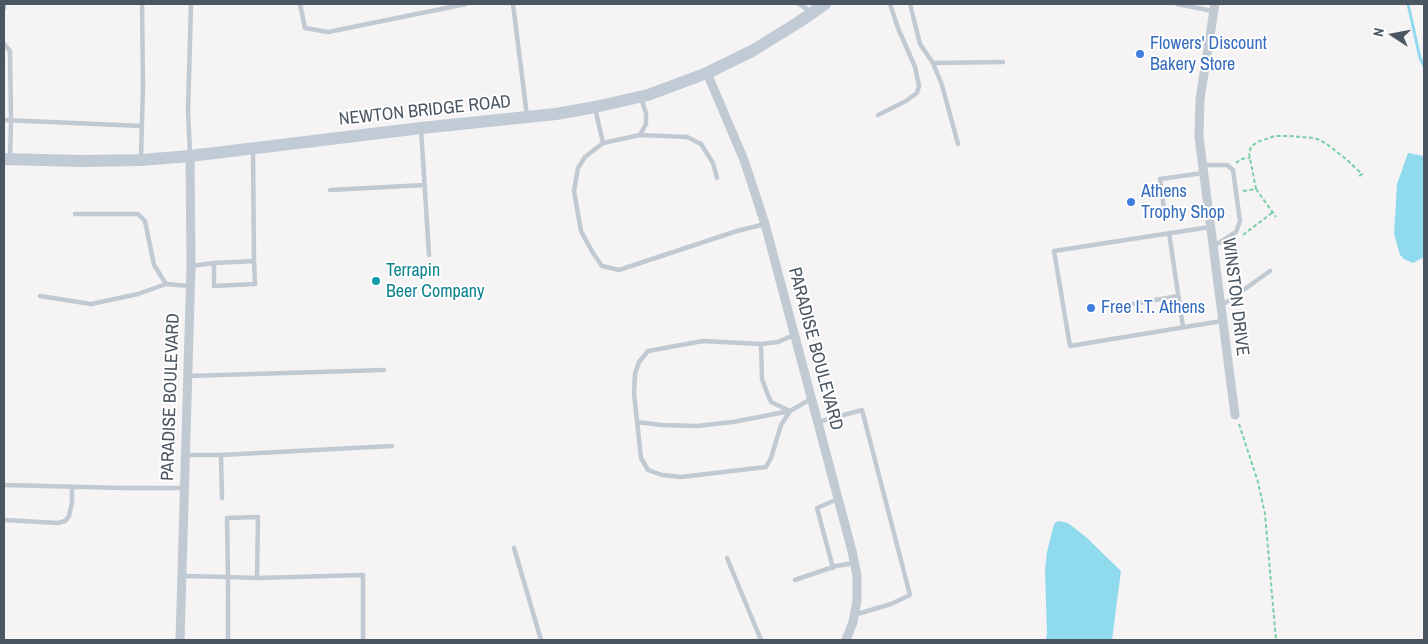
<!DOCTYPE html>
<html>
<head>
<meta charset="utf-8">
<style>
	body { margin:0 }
	#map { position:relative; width:1428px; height:644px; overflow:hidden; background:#f5f3f3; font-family:"Archivo Narrow",sans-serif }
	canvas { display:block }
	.frame { position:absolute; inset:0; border:5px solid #4a5661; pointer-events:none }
	.north { position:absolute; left:1368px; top:10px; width:50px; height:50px; -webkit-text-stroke:4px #fff; paint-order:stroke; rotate:281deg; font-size:14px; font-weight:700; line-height:20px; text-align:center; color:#4a5661 }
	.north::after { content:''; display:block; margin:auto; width:18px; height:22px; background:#4a5661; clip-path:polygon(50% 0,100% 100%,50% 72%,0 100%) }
</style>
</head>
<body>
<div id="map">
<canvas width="1428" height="644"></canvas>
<div class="frame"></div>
<div class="north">N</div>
</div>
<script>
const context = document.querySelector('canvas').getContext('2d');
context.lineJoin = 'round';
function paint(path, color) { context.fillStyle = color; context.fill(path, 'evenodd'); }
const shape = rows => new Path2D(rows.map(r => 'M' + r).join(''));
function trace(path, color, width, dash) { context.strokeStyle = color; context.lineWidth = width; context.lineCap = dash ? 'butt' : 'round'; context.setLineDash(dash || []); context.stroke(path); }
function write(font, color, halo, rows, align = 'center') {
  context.font = font + ' "Archivo Narrow",sans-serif'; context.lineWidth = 4; context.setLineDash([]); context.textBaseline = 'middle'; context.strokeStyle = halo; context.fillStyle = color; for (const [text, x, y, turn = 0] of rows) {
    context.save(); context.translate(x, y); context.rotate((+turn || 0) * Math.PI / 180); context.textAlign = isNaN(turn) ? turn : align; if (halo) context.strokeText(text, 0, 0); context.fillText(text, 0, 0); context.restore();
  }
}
const water = shape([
	[1408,153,1424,156,1424,257,1413,263,1404,259,1400,255,1394,234,1397,184],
	[1058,521,1068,523,1086,537,1121,571,1112,640,1046,640,1047,633,1045,571,1047,552,1054,524]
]);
const stream = shape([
	[1408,4,1420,58,1424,66]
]);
const path = shape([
	[1236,163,1241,159,1250,158],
	[1256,189,1276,217],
	[1243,191,1256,189,1249,153,1251,147,1257,142,1275,136,1289,136,1314,138,1320,140,1328,145,1346,159,1362,174,1358,177],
	[1243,235,1273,212],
	[1239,424,1258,482,1265,514,1276,640]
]);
const lane = shape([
	[300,4,305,28,328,32,466,4],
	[513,4,527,116],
	[799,4,810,11],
	[910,4,920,44,933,63,942,85,958,144],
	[1177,4,1213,11],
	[4,8,4,4],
	[4,44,10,51,11,121,10,158],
	[933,63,1003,62],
	[641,98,646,113,646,124,640,135,603,143,585,157,578,168,574,191,581,231,593,253,602,266,619,270,737,231,765,224],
	[595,108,603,143],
	[878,115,906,101,917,93,919,86,915,67,898,28,890,4],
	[4,120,142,126],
	[421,129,429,255],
	[640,135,687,137,701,144,713,163,717,178],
	[190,154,188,111,191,4],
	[141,157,143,85,142,4],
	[1202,165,1227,165,1233,170,1236,192,1240,221,1236,232,1214,246],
	[330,190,425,185],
	[1164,209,1160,179,1203,173],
	[75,214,138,214,145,221,154,265,166,284,190,286],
	[1210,227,1054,251,1070,346,1222,321],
	[1169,233,1183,327],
	[214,263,214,286,255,284,254,261],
	[191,266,214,263,254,261,253,151],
	[40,296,91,304,138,294,166,284],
	[1221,306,1270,271],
	[1116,307,1178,296],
	[761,344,762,379,768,395,771,402,790,411],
	[188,376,384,370],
	[790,411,781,425,771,458,766,467,681,477,662,475,648,470,641,458,634,393,635,374,639,362,648,351,703,341,761,344,778,342,794,335],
	[637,422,661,425,697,426,733,422,790,411,811,399],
	[818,422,862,410,910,595,891,604,854,615],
	[186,455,221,455,392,446],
	[221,455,222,498],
	[4,485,124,488,184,488],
	[4,520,58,523,65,521,69,516,72,502,72,487],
	[514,548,541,640],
	[727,558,761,640],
	[833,568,817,508,838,499],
	[182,576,228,577,257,578,258,517,227,518,228,577,228,640],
	[257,578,363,575,363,640],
	[795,580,836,566,854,563]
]);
const street = shape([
	[1215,4,1200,99,1199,137,1235,415],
	[707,73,744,160,765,224,852,551,857,576,857,600,853,622,846,640],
	[180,640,191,266,190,156]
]);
const secondary = shape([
	[4,159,81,161,141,160,190,156,421,128,556,114,595,107,648,95,707,73,752,51,799,22,825,4]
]);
const markers = [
	[1140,54,5,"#3f7fe0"],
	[1131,202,5,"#3f7fe0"],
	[376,281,5,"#0f9aa8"],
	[1091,308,5,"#3f7fe0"]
];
const shopNames = [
	["Flowers' Discount",1150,44],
	["Bakery Store",1150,65],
	["Athens",1141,192],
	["Trophy Shop",1141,213],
	["Free I.T. Athens",1101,308]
];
const streetNames = [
	["NEWTON BRIDGE ROAD",425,111,-6],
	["WINSTON DRIVE",1235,297,83],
	["PARADISE BOULEVARD",815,349,75],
	["PARADISE BOULEVARD",171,397,-88]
];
const cultureNames = [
	["Terrapin",386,271],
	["Beer Company",386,292]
];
paint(water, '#90daee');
trace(stream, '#90daee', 3);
trace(path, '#7ad0a6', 2, [4, 2.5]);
trace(lane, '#c1cad2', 4.5);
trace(street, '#c1cad2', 9);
trace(secondary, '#c1cbd6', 12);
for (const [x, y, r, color] of markers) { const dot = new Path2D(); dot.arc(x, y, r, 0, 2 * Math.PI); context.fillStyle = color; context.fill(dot); trace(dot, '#fff', 2); }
write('18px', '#366cbe', '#fff', shopNames, 'left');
write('18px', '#4a5661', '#fff', streetNames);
write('18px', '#0d838f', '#fff', cultureNames, 'left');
</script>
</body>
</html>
